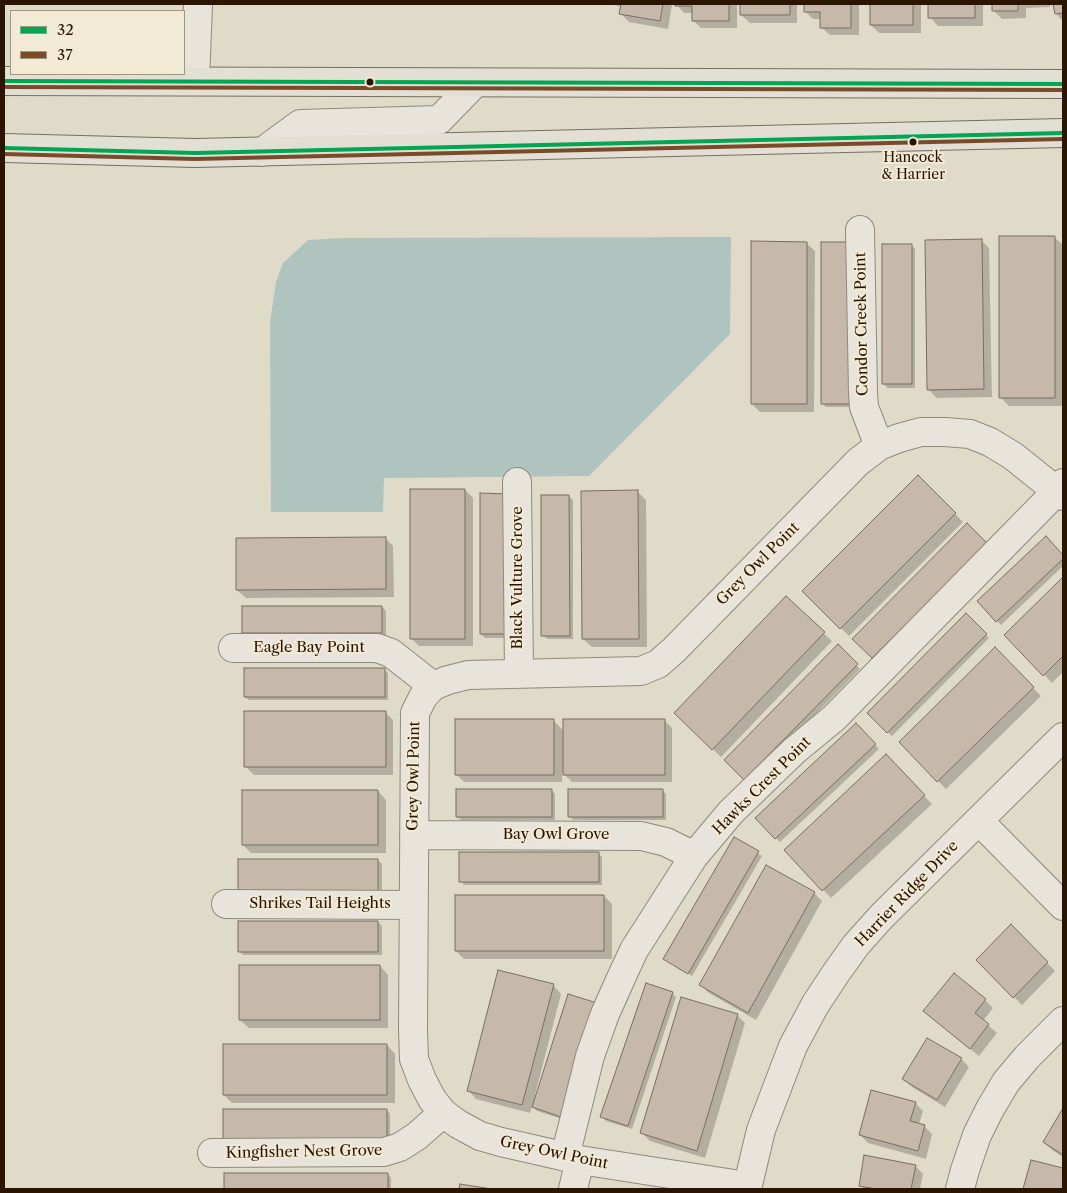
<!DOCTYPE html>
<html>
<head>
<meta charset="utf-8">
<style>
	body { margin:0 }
	#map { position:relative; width:1067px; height:1193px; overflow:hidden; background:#e0dac8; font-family:"Libre Caslon Text",serif }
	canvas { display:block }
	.frame { position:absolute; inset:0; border:5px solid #2b1500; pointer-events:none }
	.legend { position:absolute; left:10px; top:10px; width:175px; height:65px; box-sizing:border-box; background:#f2ead5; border:1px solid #a29580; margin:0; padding:6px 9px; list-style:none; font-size:15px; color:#2b1500 }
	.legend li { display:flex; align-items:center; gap:10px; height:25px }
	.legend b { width:25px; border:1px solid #a29580 }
</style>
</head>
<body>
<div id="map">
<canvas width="1067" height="1193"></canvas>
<div class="frame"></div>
<ul class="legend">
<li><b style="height:6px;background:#00a651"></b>32</li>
<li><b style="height:6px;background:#7a4b2a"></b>37</li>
</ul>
</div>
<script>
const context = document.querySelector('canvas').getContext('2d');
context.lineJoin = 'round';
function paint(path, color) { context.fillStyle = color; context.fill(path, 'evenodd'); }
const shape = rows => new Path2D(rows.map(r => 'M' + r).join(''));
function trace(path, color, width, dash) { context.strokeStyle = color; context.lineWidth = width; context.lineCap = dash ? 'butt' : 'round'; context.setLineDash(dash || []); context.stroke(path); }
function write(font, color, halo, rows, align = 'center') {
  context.font = font + ' "Libre Caslon Text",serif'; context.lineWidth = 4; context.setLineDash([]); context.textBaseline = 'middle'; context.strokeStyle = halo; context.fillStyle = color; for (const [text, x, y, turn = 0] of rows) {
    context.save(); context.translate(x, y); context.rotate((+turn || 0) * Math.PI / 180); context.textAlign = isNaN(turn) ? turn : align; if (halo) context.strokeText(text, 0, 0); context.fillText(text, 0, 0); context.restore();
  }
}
const water = shape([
	[731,237,730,334,589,476,384,478,383,512,271,512,270,322,276,282,283,263,308,240,343,238]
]);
const shadow = shape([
	[611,4,672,4,668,29,629,22,621,14,622,7],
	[676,4,737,4,737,28,701,28,693,20,693,13,684,13],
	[741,4,797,4,797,23,750,23,741,15],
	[805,4,859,4,859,35,830,35,821,27,821,19,813,19,805,11],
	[871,4,921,4,921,33,879,33,871,25],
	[930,4,983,4,983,26,938,26,930,17],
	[993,4,1050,4,1050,7,1026,8,1026,18,1002,19,994,11],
	[1055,4,1063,4,1063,21,1056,14],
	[1054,237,1063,245,1063,406,1009,406,1001,398],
	[981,240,989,248,992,397,937,398,928,389],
	[806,243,815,251,814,412,760,412,752,404],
	[851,243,855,407,826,407,822,403],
	[911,245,915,249,915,388,887,388,884,384],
	[918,476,963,522,849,636,804,591],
	[465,490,473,498,473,646,419,646,411,638],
	[638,492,646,500,647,647,592,647,583,639],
	[508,495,512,638,485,638,481,634],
	[569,496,573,500,573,639,547,639,543,635],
	[385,538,393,546,394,597,246,598,237,590],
	[1046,538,1063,556,1063,566,1001,625,979,601],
	[990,547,876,661,854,639],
	[1063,579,1063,672,1052,683,1006,635],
	[786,598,832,641,721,757,676,713],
	[382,607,386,611,386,636,247,636,243,632],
	[966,615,989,638,892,736,868,713],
	[838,646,860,669,748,783,726,760],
	[995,649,1041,696,946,789,900,743],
	[384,669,388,673,388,700,249,700,245,697],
	[385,712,393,720,393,775,254,775,245,766],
	[553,720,564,731,664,720,672,728,672,782,572,782,562,772,562,782,464,782,456,774],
	[856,725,879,749,780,842,757,818],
	[894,764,932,804,831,898,786,850],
	[551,790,555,794,555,820,461,820,457,817],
	[662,790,666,794,666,820,573,820,569,816],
	[378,791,386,800,386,853,251,853,243,845],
	[734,838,762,856,692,976,665,959],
	[598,853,602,857,602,885,464,885,461,881],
	[378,860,382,864,382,894,243,894],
	[814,893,822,901,756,1020,709,993,701,985],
	[604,896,612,904,612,959,464,959,456,951],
	[378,922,382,926,382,955,243,955,240,952],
	[1011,926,1055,971,1022,1005,977,960],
	[380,966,388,975,388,1028,249,1028,240,1020],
	[553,985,561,994,535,1095,565,1120,537,1111,532,1106,530,1113,476,1099,468,1090],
	[672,993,676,997,632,1129,606,1121,602,1117],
	[985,1000,993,1008,983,1021,997,1033,979,1056,933,1019],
	[737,1015,745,1023,705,1158,650,1141,642,1133],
	[387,1045,395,1054,395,1103,232,1103,224,1095],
	[961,1059,969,1067,945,1107,912,1087,903,1079],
	[915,1103,923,1111,919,1124,924,1126,932,1134,926,1159,868,1143,860,1135],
	[387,1110,390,1114,390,1143,228,1143],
	[1063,1110,1063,1157,1052,1150,1044,1142],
	[1032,1161,1063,1170,1063,1189,1025,1189],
	[915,1166,923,1174,920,1189,864,1189,860,1185],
	[225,1174,388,1174,391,1178,391,1189,225,1189]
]);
const building = shape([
	[621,4,663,4,660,21,619,14,621,4],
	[675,4,729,4,729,21,692,21,692,6,675,6,675,4],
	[740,4,790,4,790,15,740,15,740,4],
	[804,4,851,4,851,28,820,28,820,12,804,12,804,4],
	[870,4,913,4,913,25,870,25,870,4],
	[928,4,975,4,975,18,928,18,928,4],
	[992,4,1018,4,1018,11,992,11,992,4],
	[1053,4,1063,4,1063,13,1055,14,1053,4],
	[999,236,1055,236,1055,398,999,398,999,236],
	[982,239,984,389,927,390,925,240,982,239],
	[751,241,807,242,807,404,751,404,751,241],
	[821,242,851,242,851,404,821,404,821,242],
	[882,244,912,244,912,384,882,384,882,244],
	[918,475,956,513,840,629,802,591,918,475],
	[410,489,465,489,465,639,410,639,410,489],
	[638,490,639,639,582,639,581,491,638,490],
	[480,493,509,494,508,634,480,634,480,493],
	[541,495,569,495,570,636,541,636,541,495],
	[967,523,987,543,872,658,852,639,967,523],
	[1046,536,1063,555,1063,559,996,622,977,601,1046,536],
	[386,537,386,589,236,590,236,538,386,537],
	[1063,577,1063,656,1043,676,1004,635,1063,577],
	[786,596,825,632,712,750,674,713,786,596],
	[242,606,382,606,382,633,242,633,242,606],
	[966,613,987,634,887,733,867,713,966,613],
	[838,644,858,664,744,780,724,760,838,644],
	[995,647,1034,687,937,782,899,742,995,647],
	[244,668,385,668,385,697,244,697,244,668],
	[244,711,386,711,386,767,244,767,244,711],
	[455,719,554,719,554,775,455,775,455,719],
	[563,719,665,719,665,775,563,775,563,719],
	[856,723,876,744,775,839,755,818,856,723],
	[886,754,925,795,822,891,784,850,886,754],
	[456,789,552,789,552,817,456,817,456,789],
	[568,789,663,789,663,817,568,817,568,789],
	[242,790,378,790,378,845,242,845,242,790],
	[734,837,759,851,688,974,663,959,734,837],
	[459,852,599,852,599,882,459,882,459,852],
	[238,859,378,859,378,891,238,891,238,859],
	[766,865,815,892,748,1013,699,985,766,865],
	[455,895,604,895,604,951,455,951,455,895],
	[238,921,378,921,378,952,238,952,238,921],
	[1011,924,1048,962,1013,998,976,960,1011,924],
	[239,965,380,965,380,1020,239,1020,239,965],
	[498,970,554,984,522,1105,467,1091,498,970],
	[954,973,986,999,975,1013,989,1024,970,1049,923,1011,954,973],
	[646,983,673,992,628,1126,600,1117,646,983],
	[568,994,597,1003,561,1117,532,1107,568,994],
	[681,997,738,1014,697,1151,640,1133,681,997],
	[927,1038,962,1058,937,1100,902,1079,927,1038],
	[223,1044,387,1044,387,1095,223,1095,223,1044],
	[871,1090,916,1102,910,1121,925,1125,918,1151,859,1135,871,1090],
	[1063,1108,1063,1155,1043,1142,1063,1108],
	[223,1109,387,1109,387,1140,223,1140,223,1109],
	[864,1155,916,1165,911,1189,876,1189,859,1186,864,1155],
	[1031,1160,1063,1168,1063,1189,1023,1189,1031,1160],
	[224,1173,388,1173,388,1189,224,1189,224,1173],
	[460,1184,492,1189,459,1189,460,1184]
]);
const minor = shape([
	[195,81,198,4],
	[262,152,300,124,439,120,475,83],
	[860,230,863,393,864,407,879,446],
	[517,482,519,674],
	[233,648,377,648,391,653,433,686],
	[979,821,1063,906],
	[414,835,641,836,666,842,694,856],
	[226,904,413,905],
	[212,1153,384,1152,400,1147,417,1136,443,1113],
	[565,1157,590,1056,605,1014,622,976,634,950,694,856,731,812,794,751,834,718,1057,491,1063,483],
	[747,1186,580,1160,501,1142,480,1136,458,1124,443,1113,432,1099,422,1080,414,1059,413,1030,415,713,423,697,433,686,448,680,468,675,641,671,658,664,674,650,858,462,879,446,899,438,921,432,945,432,970,434,990,442,1013,456,1063,496],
	[573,1189,580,1160],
	[747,1189,761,1130,793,1046,815,1005,836,973,856,945,882,916,1063,737],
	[960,1189,965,1170,977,1135,990,1109,1006,1082,1027,1057,1063,1021]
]);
const major = shape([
	[4,81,1063,84],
	[4,148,195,153,1063,133]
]);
const bus1 = shape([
	[4,81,1063,84],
	[4,148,195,153,1063,133]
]);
const bus2 = shape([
	[4,87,1063,90],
	[4,154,195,159,1063,139]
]);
const markers = [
	[370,82,4.5,"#2b1500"],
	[913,142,4.5,"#2b1500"]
];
const busNames = [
	["Hancock",913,158],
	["& Harrier",913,175]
];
const streetNames = [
	["Condor Creek Point",862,324,-91],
	["Grey Owl Point",758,564,-45],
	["Black Vulture Grove",518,578,-90],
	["Eagle Bay Point",309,648],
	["Grey Owl Point",414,776,-89],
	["Hawks Crest Point",762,786,-45],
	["Bay Owl Grove",556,835],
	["Harrier Ridge Drive",907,894,-46],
	["Shrikes Tail Heights",320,904],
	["Kingfisher Nest Grove",304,1152,-1],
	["Grey Owl Point",554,1153,12]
];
paint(water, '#afc4be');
paint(shadow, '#0003');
paint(building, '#c7b9a9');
trace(building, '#756e62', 1);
trace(minor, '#8f897c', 30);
trace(major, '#756e62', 30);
trace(minor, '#e8e4db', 28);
trace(major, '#e3dfd5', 28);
trace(bus1, '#00a651', 4);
trace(bus2, '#7a4b2a', 4);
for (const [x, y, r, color] of markers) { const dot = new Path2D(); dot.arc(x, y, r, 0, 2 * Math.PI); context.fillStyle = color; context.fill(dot); trace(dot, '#f2ead5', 2); }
write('14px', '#2b1500', '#f2ead5', busNames);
write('15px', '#2b1500', '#f2ead5', streetNames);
</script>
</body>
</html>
